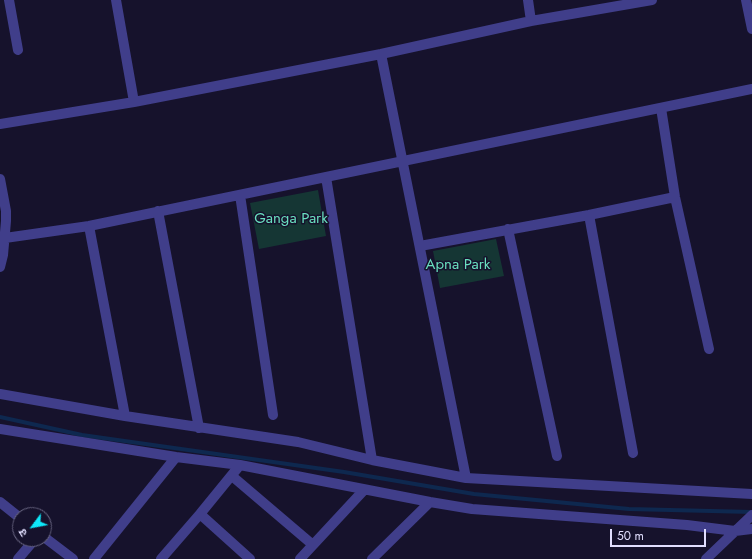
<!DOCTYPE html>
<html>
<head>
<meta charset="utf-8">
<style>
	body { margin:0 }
	#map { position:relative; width:752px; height:559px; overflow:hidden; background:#16122c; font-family:Jost,"Noto Sans Devanagari",sans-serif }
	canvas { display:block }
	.north { position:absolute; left:12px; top:507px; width:40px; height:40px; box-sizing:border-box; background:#16122c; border:1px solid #676480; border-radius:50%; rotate:238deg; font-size:11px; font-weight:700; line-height:16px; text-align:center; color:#e1defe }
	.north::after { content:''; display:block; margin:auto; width:14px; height:18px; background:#0ee8fa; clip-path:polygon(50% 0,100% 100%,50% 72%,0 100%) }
	.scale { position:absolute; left:610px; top:529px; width:96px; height:18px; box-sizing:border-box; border:2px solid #e1defe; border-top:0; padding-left:5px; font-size:12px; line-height:14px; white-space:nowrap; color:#e1defe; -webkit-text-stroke:3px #16122c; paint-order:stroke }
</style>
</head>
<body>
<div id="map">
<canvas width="752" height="559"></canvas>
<div class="north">उ</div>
<div class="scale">50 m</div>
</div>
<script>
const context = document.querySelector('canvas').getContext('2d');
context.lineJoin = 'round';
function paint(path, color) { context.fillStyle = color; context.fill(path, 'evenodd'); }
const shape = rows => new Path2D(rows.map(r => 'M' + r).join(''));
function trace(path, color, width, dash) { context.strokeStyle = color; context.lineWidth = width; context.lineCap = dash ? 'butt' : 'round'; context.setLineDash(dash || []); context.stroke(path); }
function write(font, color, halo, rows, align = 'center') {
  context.font = font + ' Jost,sans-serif'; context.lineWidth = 3; context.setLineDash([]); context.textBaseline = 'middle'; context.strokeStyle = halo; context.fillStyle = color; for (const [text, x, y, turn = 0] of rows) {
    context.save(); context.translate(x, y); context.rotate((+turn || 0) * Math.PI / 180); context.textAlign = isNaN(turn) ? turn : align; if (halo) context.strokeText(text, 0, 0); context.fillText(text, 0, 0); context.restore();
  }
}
const green = shape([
	[318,190,326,236,259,249,250,203],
	[496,239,504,276,440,288,433,251]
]);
const stream = shape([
	[0,417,82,435,344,472,474,494,629,509,752,512]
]);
const street = shape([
	[9,0,18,50],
	[116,0,134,102],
	[528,0,531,21],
	[746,0,752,29],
	[381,54,466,478],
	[661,108,675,197,709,349],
	[0,124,134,102,381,54,531,21,652,0],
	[326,177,372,460],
	[0,179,6,211,6,221,3,255,0,267],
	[240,195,273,415],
	[158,211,199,428],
	[589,215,633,453],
	[89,226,125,416],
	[508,229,557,456],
	[5,238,89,226,752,89],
	[420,246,589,215,675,197],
	[0,394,125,416,298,442,372,460,466,478,752,494],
	[0,429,176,457,240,465,430,502,472,509,687,525,735,531,752,529],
	[232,476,313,545],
	[0,502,20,518],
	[200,514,250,559],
	[44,537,73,559],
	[18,559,35,539],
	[94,559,176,457],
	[161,559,200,514,240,465],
	[300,559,364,490],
	[372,559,430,502],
	[706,559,752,515]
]);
const parkNames = [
	["Ganga Park",291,219],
	["Apna Park",458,265]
];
paint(green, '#153634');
trace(stream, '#0e284f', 4);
trace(street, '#403e8a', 10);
write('15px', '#69dfbf', '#16122c', parkNames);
</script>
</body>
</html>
